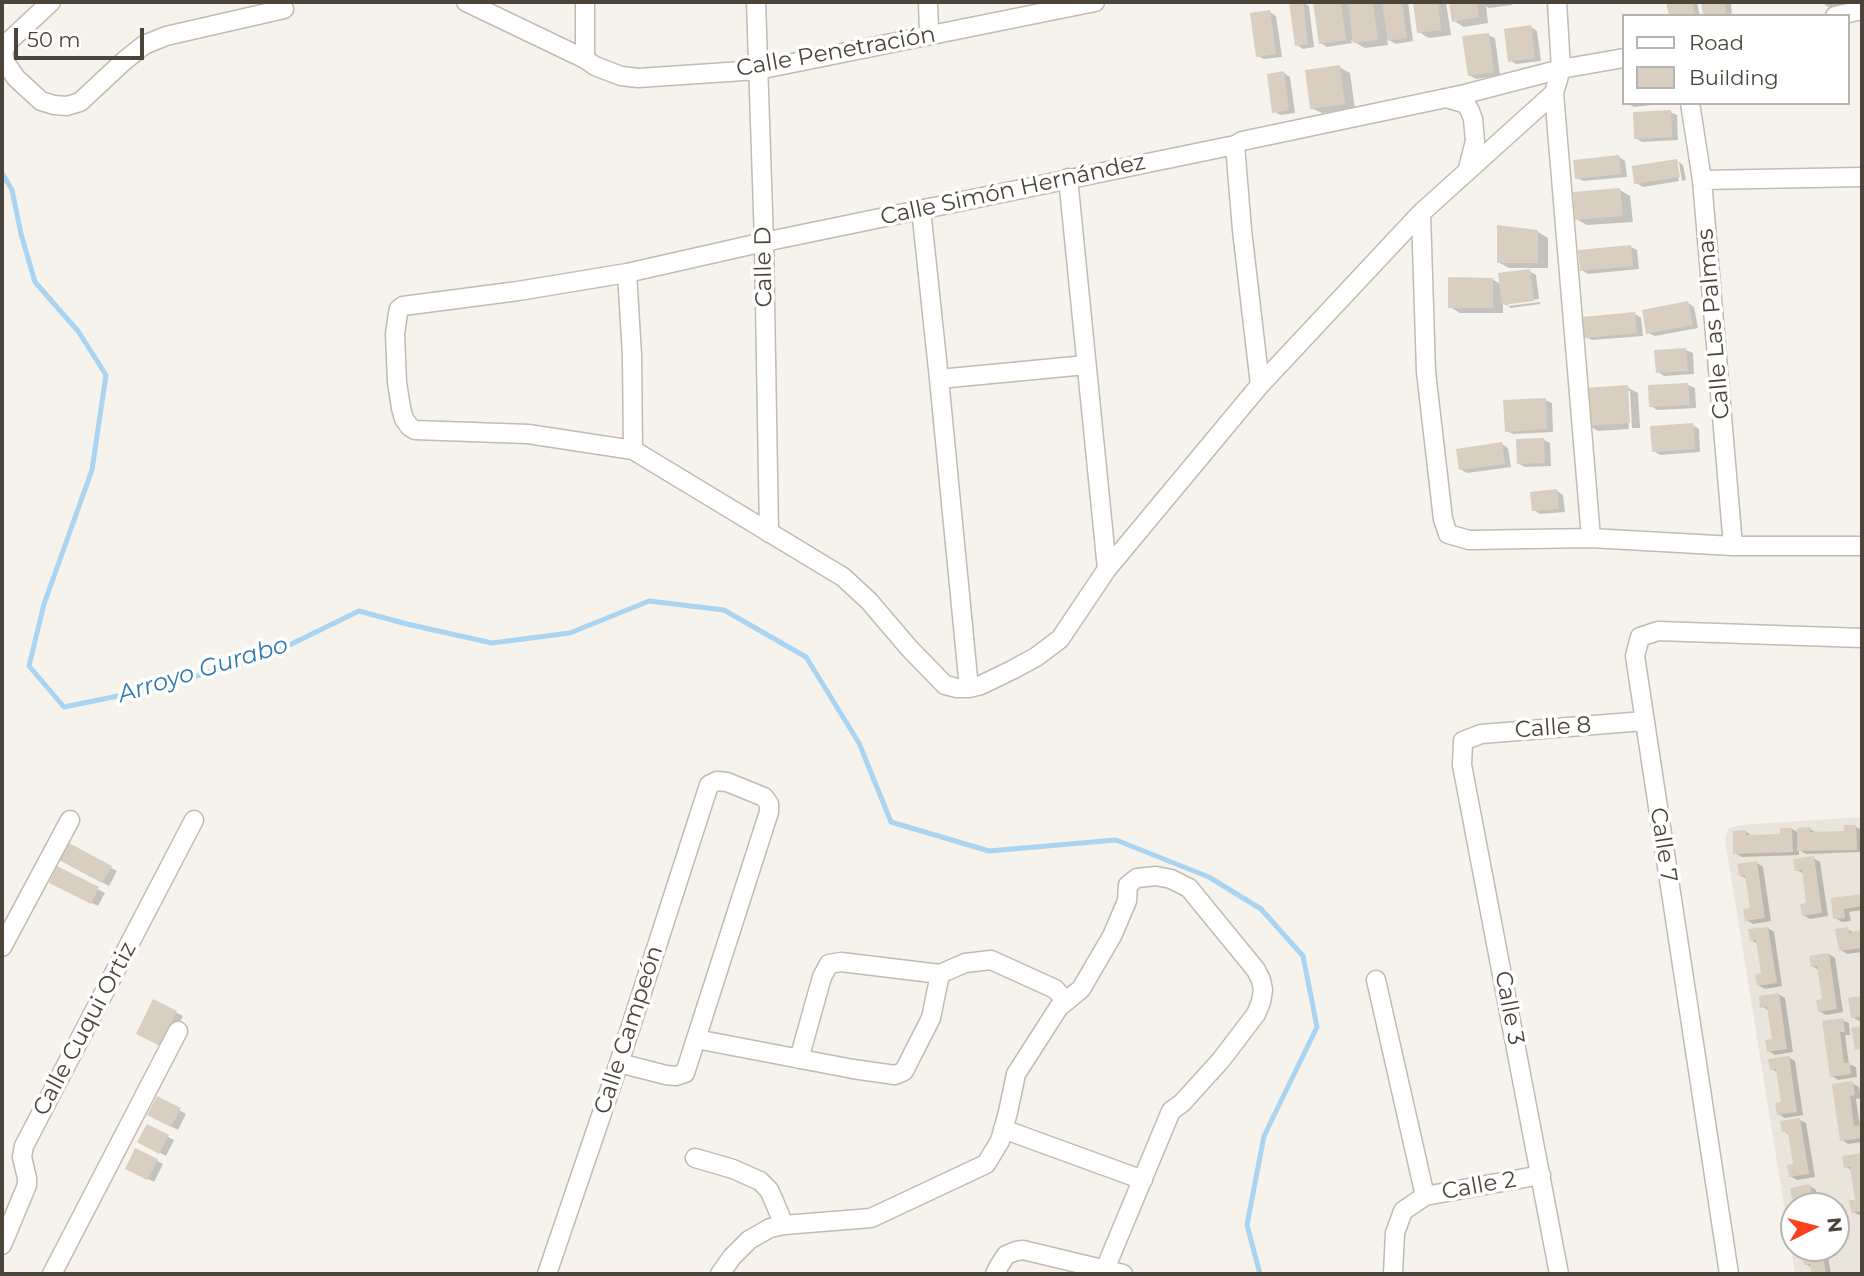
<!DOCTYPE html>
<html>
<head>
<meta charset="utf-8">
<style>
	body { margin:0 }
	#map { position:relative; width:1864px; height:1276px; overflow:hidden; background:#f6f3ec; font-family:Montserrat,sans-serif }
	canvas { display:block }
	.frame { position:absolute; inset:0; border:4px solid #4b4439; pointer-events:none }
	.legend { position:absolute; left:1622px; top:14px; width:228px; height:91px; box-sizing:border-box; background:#fff; border:2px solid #b7b4b0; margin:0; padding:9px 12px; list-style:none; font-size:21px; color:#4b4439 }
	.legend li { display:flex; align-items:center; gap:14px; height:35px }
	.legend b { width:35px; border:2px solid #b7b4b0 }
	.north { position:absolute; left:1780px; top:1192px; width:70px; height:70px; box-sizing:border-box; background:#fff; border:2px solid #b7b4b0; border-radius:50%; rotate:84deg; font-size:19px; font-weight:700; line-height:28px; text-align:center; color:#4b4439 }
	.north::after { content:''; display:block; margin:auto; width:24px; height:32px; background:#fc3f1d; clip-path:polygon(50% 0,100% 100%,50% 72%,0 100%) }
	.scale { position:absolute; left:14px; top:28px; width:130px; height:32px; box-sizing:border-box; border:4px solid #4b4439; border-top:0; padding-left:9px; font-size:21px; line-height:24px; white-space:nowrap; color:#4b4439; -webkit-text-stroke:5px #fff; paint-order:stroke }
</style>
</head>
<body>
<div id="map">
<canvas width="1864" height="1276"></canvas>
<div class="frame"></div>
<ul class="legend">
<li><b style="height:9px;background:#fff"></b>Road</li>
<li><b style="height:19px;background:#d8cfc1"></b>Building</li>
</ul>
<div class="north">N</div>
<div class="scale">50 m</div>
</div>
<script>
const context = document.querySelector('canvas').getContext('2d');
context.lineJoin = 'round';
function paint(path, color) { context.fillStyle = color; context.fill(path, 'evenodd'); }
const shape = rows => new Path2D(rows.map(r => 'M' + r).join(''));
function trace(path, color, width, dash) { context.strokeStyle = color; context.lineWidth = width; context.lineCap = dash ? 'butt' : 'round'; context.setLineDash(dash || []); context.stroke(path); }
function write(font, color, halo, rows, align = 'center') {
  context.font = font + ' Montserrat,sans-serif'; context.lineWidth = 7; context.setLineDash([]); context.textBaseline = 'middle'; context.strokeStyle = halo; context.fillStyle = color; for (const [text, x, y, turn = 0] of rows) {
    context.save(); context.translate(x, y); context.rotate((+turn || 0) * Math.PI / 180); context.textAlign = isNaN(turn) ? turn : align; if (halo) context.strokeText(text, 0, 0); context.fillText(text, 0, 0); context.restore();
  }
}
const residential = shape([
	[1862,817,1862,1274,1795,1274,1725,839,1728,829,1738,825],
	[1794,1206,1836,1206,1836,1248,1794,1248]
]);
const shadow = shape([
	[1302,2,1309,6,1314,47,1303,49,1297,45],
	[1315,2,1408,2,1413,41,1396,44,1387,39,1388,45,1365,48,1351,40,1352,43,1327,47,1321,43],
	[1414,2,1446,2,1451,35,1429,38,1419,32],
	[1451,2,1511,2,1512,5,1489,8,1486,6,1488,23,1464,27,1454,21],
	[1668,2,1697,2,1700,16,1671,16],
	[1703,2,1731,2,1732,16,1706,16],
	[1824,2,1862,2,1839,13,1825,5],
	[1270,12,1276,16,1282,57,1264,59,1258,56],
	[1531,27,1537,31,1541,61,1516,64,1510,60],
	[1488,35,1495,38,1500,75,1476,79,1469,75],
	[1339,67,1350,73,1355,109,1322,113,1311,108],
	[1284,73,1290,77,1295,113,1280,115,1274,111],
	[1627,103,1669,103,1634,107],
	[1670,112,1677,115,1678,140,1642,142,1636,138],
	[1619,157,1625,161,1627,177,1583,181,1577,178],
	[1677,161,1683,165,1686,180,1682,181,1679,163,1676,163,1679,181,1643,187,1636,183],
	[1620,190,1630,196,1633,222,1587,225,1576,219],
	[1538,232,1548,238,1548,268,1509,268,1498,262],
	[1631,247,1637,250,1639,269,1588,274,1582,270],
	[1529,271,1536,275,1539,299,1508,303,1508,306,1503,303,1503,313,1460,313,1450,307,1492,279,1502,285],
	[1540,302,1540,304,1511,308,1508,306],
	[1688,303,1694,307,1698,328,1655,336,1648,333],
	[1635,314,1641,318,1643,336,1592,340,1585,337],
	[1686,350,1693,353,1694,374,1664,376,1658,372],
	[1688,385,1695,388,1696,408,1657,410,1651,406],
	[1627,387,1638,393,1640,428,1632,428,1630,391,1626,391,1629,429,1598,431,1588,425],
	[1545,400,1552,403,1553,432,1513,434,1507,431],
	[1692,425,1699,429,1700,452,1660,455,1654,451],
	[1544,440,1550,443,1551,466,1525,467,1518,463],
	[1502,444,1508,448,1511,467,1467,473,1460,469],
	[1557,491,1563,495,1565,512,1540,514,1534,510],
	[1856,827,1862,830,1862,852,1806,854,1799,850,1799,855,1742,857,1735,853,1746,832,1753,836,1782,836,1792,829,1799,833,1810,829,1817,833,1846,833],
	[70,845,117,871,109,886,62,860],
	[1813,858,1820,862,1828,916,1810,919,1804,915,1808,904,1804,874,1797,870],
	[1757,863,1763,867,1771,921,1753,924,1747,920,1752,909,1747,879,1740,875],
	[58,869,105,893,98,906,51,882],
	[1862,896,1862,910,1849,912,1851,921,1842,922,1835,918,1833,900],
	[1768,928,1774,932,1782,986,1765,989,1758,985,1763,974,1758,944,1751,940],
	[1847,929,1855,933,1862,932,1862,952,1847,954,1841,950],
	[1829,954,1835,958,1843,1012,1826,1015,1819,1011,1824,1001,1819,970,1812,966],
	[1778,994,1785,998,1793,1052,1775,1055,1769,1051,1774,1041,1769,1011,1762,1006],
	[1862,997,1862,1021,1859,1021,1853,1017,1850,999],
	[154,1001,183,1016,167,1048,138,1033],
	[1842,1020,1849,1023,1850,1035,1845,1035,1849,1064,1856,1067,1857,1077,1838,1080,1832,1076,1824,1022],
	[1788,1057,1795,1061,1803,1115,1785,1118,1779,1114,1783,1104,1779,1073,1772,1069],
	[1852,1083,1859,1087,1861,1098,1856,1099,1860,1127,1862,1129,1862,1142,1848,1144,1842,1140,1834,1086],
	[157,1098,186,1114,178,1130,149,1115],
	[1800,1120,1806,1123,1815,1177,1797,1180,1790,1176,1795,1166,1790,1135,1784,1131],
	[147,1126,174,1140,166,1156,140,1142],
	[136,1150,163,1164,154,1182,127,1168],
	[1862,1155,1862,1215,1859,1215,1853,1212,1857,1201,1853,1171,1846,1167,1844,1158],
	[1810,1186,1816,1190,1819,1206,1801,1206,1800,1202,1793,1198],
	[1822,1252,1828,1256,1831,1274,1813,1274,1813,1268,1805,1264]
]);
const stream = shape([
	[2,173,12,190,21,234,35,282,78,331,106,375,92,470,44,604,29,666,64,707,157,688,275,652,359,611,407,624,492,643,570,633,649,601,724,610,806,657,859,743,891,822,989,851,1116,840,1209,877,1261,909,1303,956,1317,1027,1264,1136,1247,1225,1260,1274]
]);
const building = shape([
	[1289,2,1303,2,1308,44,1295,46],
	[1313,2,1341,2,1346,40,1319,44],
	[1348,2,1373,2,1378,40,1353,43],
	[1382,2,1402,2,1407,38,1388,41],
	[1413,2,1438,2,1441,30,1417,33],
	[1449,2,1477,2,1479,17,1452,22],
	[1666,2,1692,2,1695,16,1669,16],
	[1701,2,1725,2,1726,14,1703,16],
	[1270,10,1276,54,1256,57,1250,13],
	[1531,25,1535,58,1508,62,1504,29],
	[1489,33,1494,72,1468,76,1462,36],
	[1340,65,1345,104,1310,109,1305,70],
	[1284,71,1289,110,1272,113,1267,74],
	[1671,110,1672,137,1634,139,1633,112],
	[1619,155,1621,174,1575,179,1573,160],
	[1677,159,1680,177,1634,184,1632,166],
	[1620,188,1623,216,1575,220,1573,192],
	[1497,225,1538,230,1538,263,1497,263],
	[1631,245,1633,266,1580,271,1578,250],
	[1530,269,1534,301,1502,305,1498,273],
	[1448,277,1493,278,1493,308,1448,308],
	[1688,301,1693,325,1646,334,1642,310],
	[1635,312,1637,333,1584,338,1582,317],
	[1686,348,1688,371,1656,373,1654,350],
	[1688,383,1690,405,1649,407,1648,385],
	[1628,385,1630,423,1586,426,1584,388],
	[1546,398,1547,429,1505,432,1503,400],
	[1693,423,1695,449,1652,452,1650,426],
	[1544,438,1545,463,1517,464,1516,439],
	[1502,442,1505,464,1459,470,1456,449],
	[1557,489,1559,509,1532,511,1530,492],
	[1844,825,1856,825,1857,850,1797,851,1797,828,1810,827,1810,832,1844,831],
	[1780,828,1792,828,1793,852,1733,854,1733,831,1746,830,1746,835,1780,834],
	[69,843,112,866,102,883,59,860],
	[1814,856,1822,913,1802,916,1800,904,1806,903,1802,870,1795,871,1793,859],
	[1757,861,1765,918,1745,921,1743,909,1750,908,1745,875,1739,876,1737,864],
	[57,866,99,887,91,904,49,883],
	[1862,894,1862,906,1844,909,1845,918,1833,919,1831,898],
	[1768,927,1777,983,1757,986,1755,974,1761,973,1756,940,1750,941,1748,929],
	[1848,927,1849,933,1862,930,1862,948,1839,951,1835,929],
	[1829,953,1837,1009,1818,1012,1816,1000,1822,999,1817,966,1811,967,1809,956],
	[1779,993,1787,1049,1767,1052,1765,1040,1772,1039,1767,1007,1760,1008,1759,996],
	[1862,996,1862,1017,1851,1018,1848,998],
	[153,999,177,1011,160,1046,136,1034],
	[1843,1018,1845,1032,1840,1032,1844,1063,1850,1062,1851,1074,1830,1077,1822,1021],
	[1862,1026,1862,1049,1855,1050,1851,1028],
	[1789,1056,1797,1112,1777,1115,1775,1103,1781,1102,1776,1069,1770,1070,1768,1059],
	[1853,1081,1855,1095,1850,1096,1854,1126,1860,1125,1862,1138,1840,1141,1832,1084],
	[157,1096,181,1108,171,1127,147,1115],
	[1800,1118,1809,1174,1789,1177,1787,1165,1793,1164,1788,1132,1782,1132,1780,1121],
	[147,1124,169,1135,159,1154,137,1142],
	[135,1148,158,1159,147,1180,125,1169],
	[1862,1153,1862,1211,1851,1213,1849,1200,1855,1200,1850,1167,1844,1168,1842,1156],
	[1810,1184,1813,1206,1799,1206,1798,1198,1792,1199,1790,1188],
	[1822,1250,1826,1274,1812,1274,1810,1264,1804,1265,1802,1253]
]);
const minor = shape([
	[51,2,7,43,3,53,5,62,16,78,41,101,54,105,67,106,80,102,124,61,144,45,166,36,284,9],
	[466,2,585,59,595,66,621,76,638,78,758,70,1095,2],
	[585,2,585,59],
	[756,2,764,242,769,533],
	[928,2,929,35],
	[1557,2,1561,69,1554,93,1591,538],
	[1835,16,1862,10],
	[1554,93,1421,213,1260,385,1107,569,1060,639,1036,657,1012,670,981,685,969,688,957,688,945,685,909,648,869,601,843,577,633,450,528,434,415,430,410,427,404,419,401,408,397,382,395,334,398,313,399,309,403,306,518,291,627,273,764,242,1235,145,1242,141,1465,94,1561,69,1624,58],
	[1446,98,1466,104,1470,111,1473,119,1475,141,1467,172],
	[1690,103,1702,180,1733,546],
	[1235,145,1242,230,1260,385],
	[1068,178,1107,569],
	[1702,180,1862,177],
	[921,209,939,379,969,688],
	[1421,213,1426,372,1443,519,1448,534,1469,540,1591,538,1733,546,1862,546],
	[627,273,632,355,633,450],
	[939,379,1086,365],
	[2,947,70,820],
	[1376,980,1425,1196],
	[696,1039,853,1069,895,1075,900,1073,904,1071,931,1018,940,974],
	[799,1059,822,977,829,964,841,962,940,974,965,963,991,960,1055,989,1066,1001],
	[1003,1129,1143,1180],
	[695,1158,733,1169,760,1181,769,1190,774,1201,784,1225],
	[2,1245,27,1185,27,1178,22,1157,24,1146,194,820],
	[52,1274,178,1031],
	[547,1274,619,1063,709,785,717,781,727,782,764,797,769,804,769,812,685,1073,676,1076,666,1075,619,1063],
	[720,1274,732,1257,749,1240,770,1228,784,1225,871,1218,986,1164,1000,1141,1008,1112,1016,1074,1059,1007,1081,989,1112,936,1127,901,1128,885,1137,878,1156,876,1171,879,1189,888,1256,970,1261,980,1263,990,1261,1002,1256,1014,1221,1060,1182,1103,1171,1111,1103,1274],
	[995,1274,999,1266,1006,1255,1016,1251,1023,1250,1123,1274],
	[1393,1274,1395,1233,1403,1211,1425,1196,1541,1175],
	[1559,1274,1462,765,1463,741,1481,734,1644,721],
	[1729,1274,1635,656,1640,637,1658,631,1862,638]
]);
const streetNames = [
	["Calle Penetración",836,52,-10],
	["Calle Simón Hernández",1013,190,-12],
	["Calle D",764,267,-91],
	["Calle Las Palmas",1714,324,-95],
	["Calle 8",1553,728,-4],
	["Calle 7",1663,845,81],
	["Calle 3",1509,1008,79],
	["Calle Cuqui Ortiz",85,1029,-62],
	["Calle Campeón",629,1030,-72],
	["Calle 2",1479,1186,-10]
];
const waterNames = [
	["Arroyo Gurabo",203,670,-17]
];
paint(residential, '#eae5da');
paint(shadow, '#0003');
trace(stream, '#a9d4f2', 5);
paint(building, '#d8cfc1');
trace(minor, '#c2bbae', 21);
trace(minor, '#fff', 18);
write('23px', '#4b4439', '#fff', streetNames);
write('italic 24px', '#2e7ab2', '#fff', waterNames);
</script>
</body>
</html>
